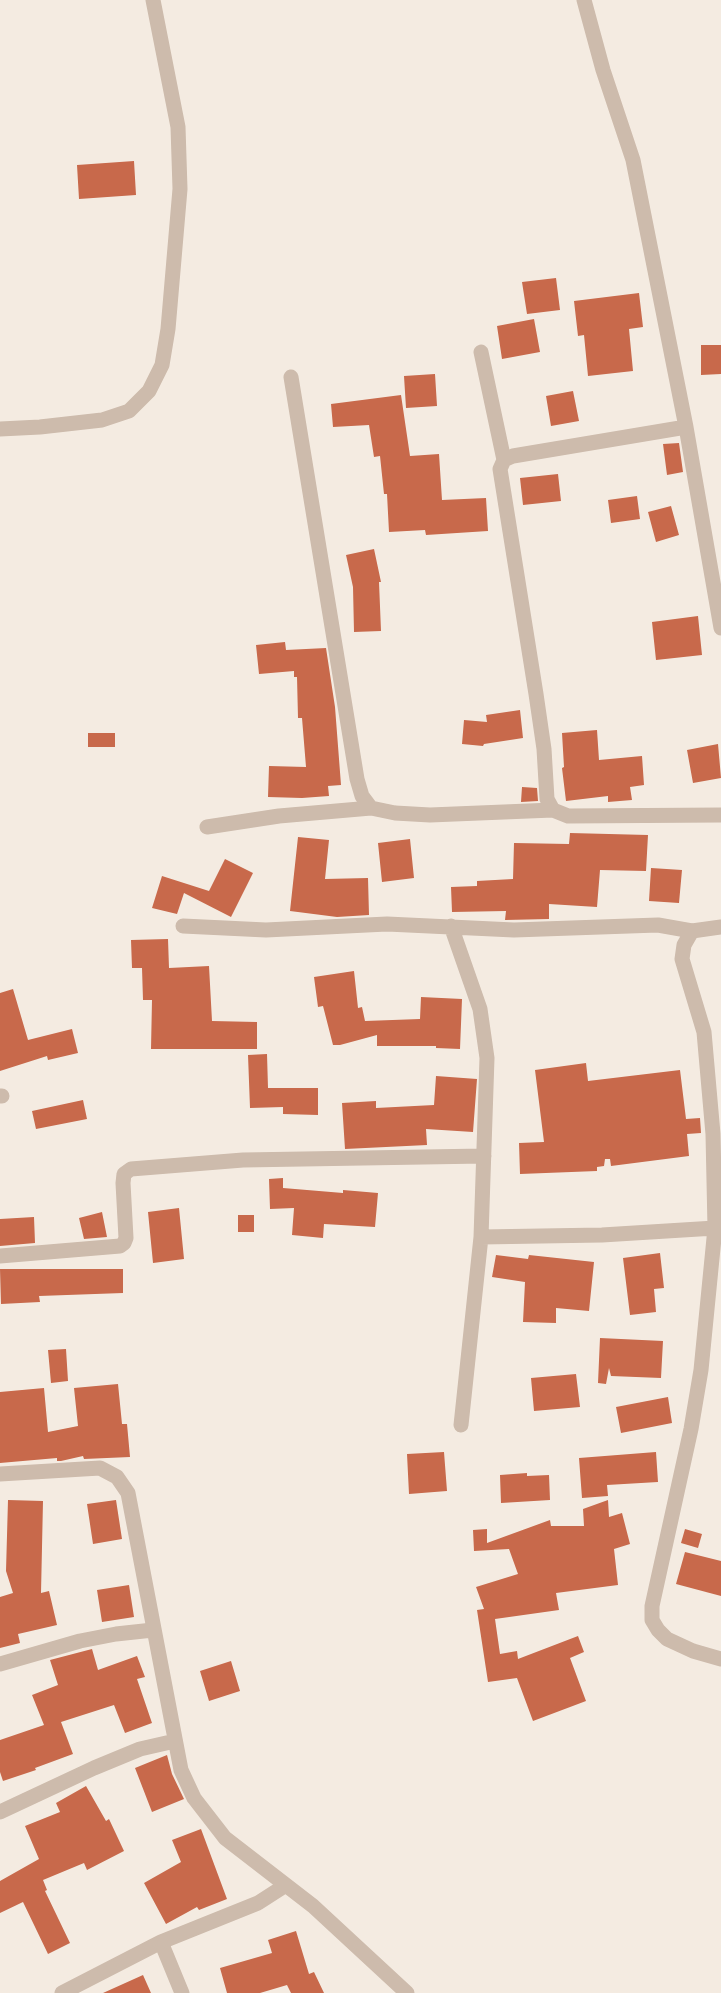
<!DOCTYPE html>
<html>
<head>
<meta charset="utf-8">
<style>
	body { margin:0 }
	canvas { display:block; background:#f4ebe1 }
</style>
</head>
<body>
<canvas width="721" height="1993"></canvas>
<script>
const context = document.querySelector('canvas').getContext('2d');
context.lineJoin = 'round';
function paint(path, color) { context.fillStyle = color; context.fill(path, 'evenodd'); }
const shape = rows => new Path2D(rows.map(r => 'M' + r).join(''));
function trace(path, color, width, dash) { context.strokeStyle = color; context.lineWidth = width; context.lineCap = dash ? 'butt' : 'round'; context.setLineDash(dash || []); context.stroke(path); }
const building = shape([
	[134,161,136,195,79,199,77,165],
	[556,278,560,310,527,314,522,282],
	[639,293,643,327,629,329,633,371,588,376,584,335,578,336,574,301],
	[534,319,540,352,502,359,497,326],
	[701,345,721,345,721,374,701,375],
	[435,374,437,406,406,408,404,376],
	[573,391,579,421,551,426,546,396],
	[401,395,410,456,439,454,442,500,486,498,488,531,426,535,425,530,389,532,387,494,384,494,380,456,374,457,369,425,333,427,331,404],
	[679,443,683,472,667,475,663,444],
	[558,474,561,501,523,505,520,478],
	[637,496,640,519,611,523,608,500],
	[671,506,679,535,656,542,648,512],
	[374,549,381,582,379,582,381,631,354,632,353,587,346,555],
	[698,616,702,655,656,660,652,622],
	[285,642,286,650,326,648,335,707,341,785,328,786,329,796,302,798,268,797,269,766,306,767,302,718,298,718,297,677,294,677,294,671,259,674,256,645],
	[520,710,523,738,484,744,483,746,462,744,464,720,487,722,486,715],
	[597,730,599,760,642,756,644,785,630,787,632,800,608,802,608,796,566,801,562,768,564,767,562,733],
	[88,733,115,733,115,747,88,747],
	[718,744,721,778,693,783,687,750],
	[522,787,537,788,538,801,521,802],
	[570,833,648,835,646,871,600,870,597,907,549,904,549,919,505,920,506,911,452,912,451,887,477,886,477,881,513,879,514,843,569,844],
	[298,837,329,840,325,879,368,878,369,915,337,917,290,911],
	[410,839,414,878,382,882,378,843],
	[225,859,253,873,231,917,184,893,177,914,152,908,162,876,209,891],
	[651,868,682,870,679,903,649,901],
	[168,939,169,968,209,966,212,1021,257,1022,257,1049,151,1049,152,1000,143,1000,142,968,132,968,131,940],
	[354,971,358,1008,362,1007,365,1021,420,1019,421,997,462,999,460,1049,436,1048,436,1046,377,1046,377,1035,340,1045,333,1045,323,1006,318,1007,314,977],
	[13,989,28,1040,72,1029,78,1053,48,1060,47,1056,0,1071,0,993],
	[267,1054,268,1088,318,1088,318,1115,283,1114,283,1107,250,1108,248,1055],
	[586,1063,588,1081,680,1070,686,1119,700,1118,701,1133,687,1134,689,1156,611,1166,610,1159,605,1159,604,1166,597,1167,597,1171,520,1174,519,1143,544,1142,535,1070],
	[436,1076,477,1079,473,1132,426,1129,427,1145,345,1149,342,1103,376,1101,376,1108,434,1105],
	[83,1100,87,1119,36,1129,32,1111],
	[283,1178,283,1188,343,1193,343,1190,378,1193,375,1227,324,1224,323,1238,292,1235,294,1208,270,1209,269,1179],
	[179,1208,184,1259,153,1263,148,1212],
	[102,1212,107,1237,84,1239,79,1218],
	[238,1215,254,1215,254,1232,238,1232],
	[34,1217,35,1243,0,1246,0,1219],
	[660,1253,664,1288,654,1289,656,1312,630,1315,623,1258],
	[496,1255,528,1259,529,1255,594,1262,589,1311,556,1308,556,1323,523,1322,525,1282,492,1277],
	[0,1269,123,1269,123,1293,39,1296,40,1302,1,1304],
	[600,1338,663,1341,661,1378,611,1376,609,1368,606,1384,598,1383],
	[66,1349,68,1381,51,1383,48,1350],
	[576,1374,580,1407,534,1411,531,1378],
	[118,1384,122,1424,127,1424,130,1457,84,1459,83,1456,61,1461,57,1461,57,1458,0,1463,0,1392,44,1388,48,1432,78,1426,74,1388],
	[668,1397,672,1423,621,1433,616,1407],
	[444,1452,447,1491,409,1494,407,1454],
	[656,1452,658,1482,607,1485,608,1496,582,1498,579,1458],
	[527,1473,527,1476,549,1475,550,1500,501,1503,500,1475],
	[8,1500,43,1501,41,1593,49,1591,57,1625,18,1634,20,1643,0,1648,0,1597,13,1593,6,1571],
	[116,1500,122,1539,93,1544,87,1504],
	[608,1500,609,1517,622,1513,630,1544,614,1549,618,1585,556,1593,559,1610,495,1619,500,1654,517,1651,518,1659,578,1636,584,1652,570,1658,586,1701,533,1721,517,1678,488,1682,477,1610,484,1609,476,1587,518,1574,509,1549,474,1551,473,1530,487,1529,487,1543,550,1520,551,1526,584,1526,583,1509],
	[685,1529,702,1534,698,1548,681,1543],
	[685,1552,721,1561,721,1596,676,1584],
	[129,1585,134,1617,102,1622,97,1590],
	[92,1649,98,1670,137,1656,145,1677,137,1679,152,1723,125,1733,114,1705,61,1722,73,1754,35,1768,36,1770,3,1781,0,1772,0,1740,44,1725,32,1695,58,1685,50,1660],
	[231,1661,240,1691,209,1701,200,1671],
	[167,1755,172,1774,184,1799,152,1812,135,1768],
	[86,1786,106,1821,109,1819,124,1851,87,1870,84,1863,43,1880,47,1890,45,1891,70,1943,48,1954,23,1902,0,1913,0,1881,39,1859,25,1826,60,1812,56,1803],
	[201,1829,227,1899,199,1910,197,1907,166,1924,144,1883,181,1862,172,1840],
	[296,1931,309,1974,314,1972,324,1993,291,1993,287,1985,260,1993,227,1993,220,1968,272,1953,268,1940],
	[143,1975,151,1993,103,1993]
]);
const minor = shape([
	[584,0,603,70,633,160,686,427,721,628],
	[481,352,504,460],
	[291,377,357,779,362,796,371,808,395,813,430,815,553,810],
	[686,427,513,456,504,460,500,469,536,694,544,749,547,799,553,810,568,816,721,815],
	[0,429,40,427,102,420,129,411,149,391,162,365,168,329,180,189,178,127,153,0],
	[207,827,279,816,371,808],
	[183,926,266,930,387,924,514,930,658,925,692,931,684,945,682,959,704,1032,713,1134,715,1228,701,1370,691,1429,652,1606,652,1620,658,1630,667,1639,693,1651,721,1659],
	[451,926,480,1009,487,1058,481,1237,461,1425],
	[692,931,721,927],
	[0,1096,2,1096],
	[481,1237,602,1235,715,1228],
	[0,1256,120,1246,124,1243,126,1238,123,1183,124,1174,131,1169,243,1160,484,1156],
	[0,1474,100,1468,117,1477,128,1493,181,1770,194,1798,225,1838,313,1906,407,1993],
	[0,1664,80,1641,116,1634,153,1630],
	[0,1812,94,1768,140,1749,175,1741],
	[161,1942,258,1903,286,1885],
	[62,1993,161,1942,182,1993]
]);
paint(building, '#c8694b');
trace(minor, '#cdbbac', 15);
</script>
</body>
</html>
